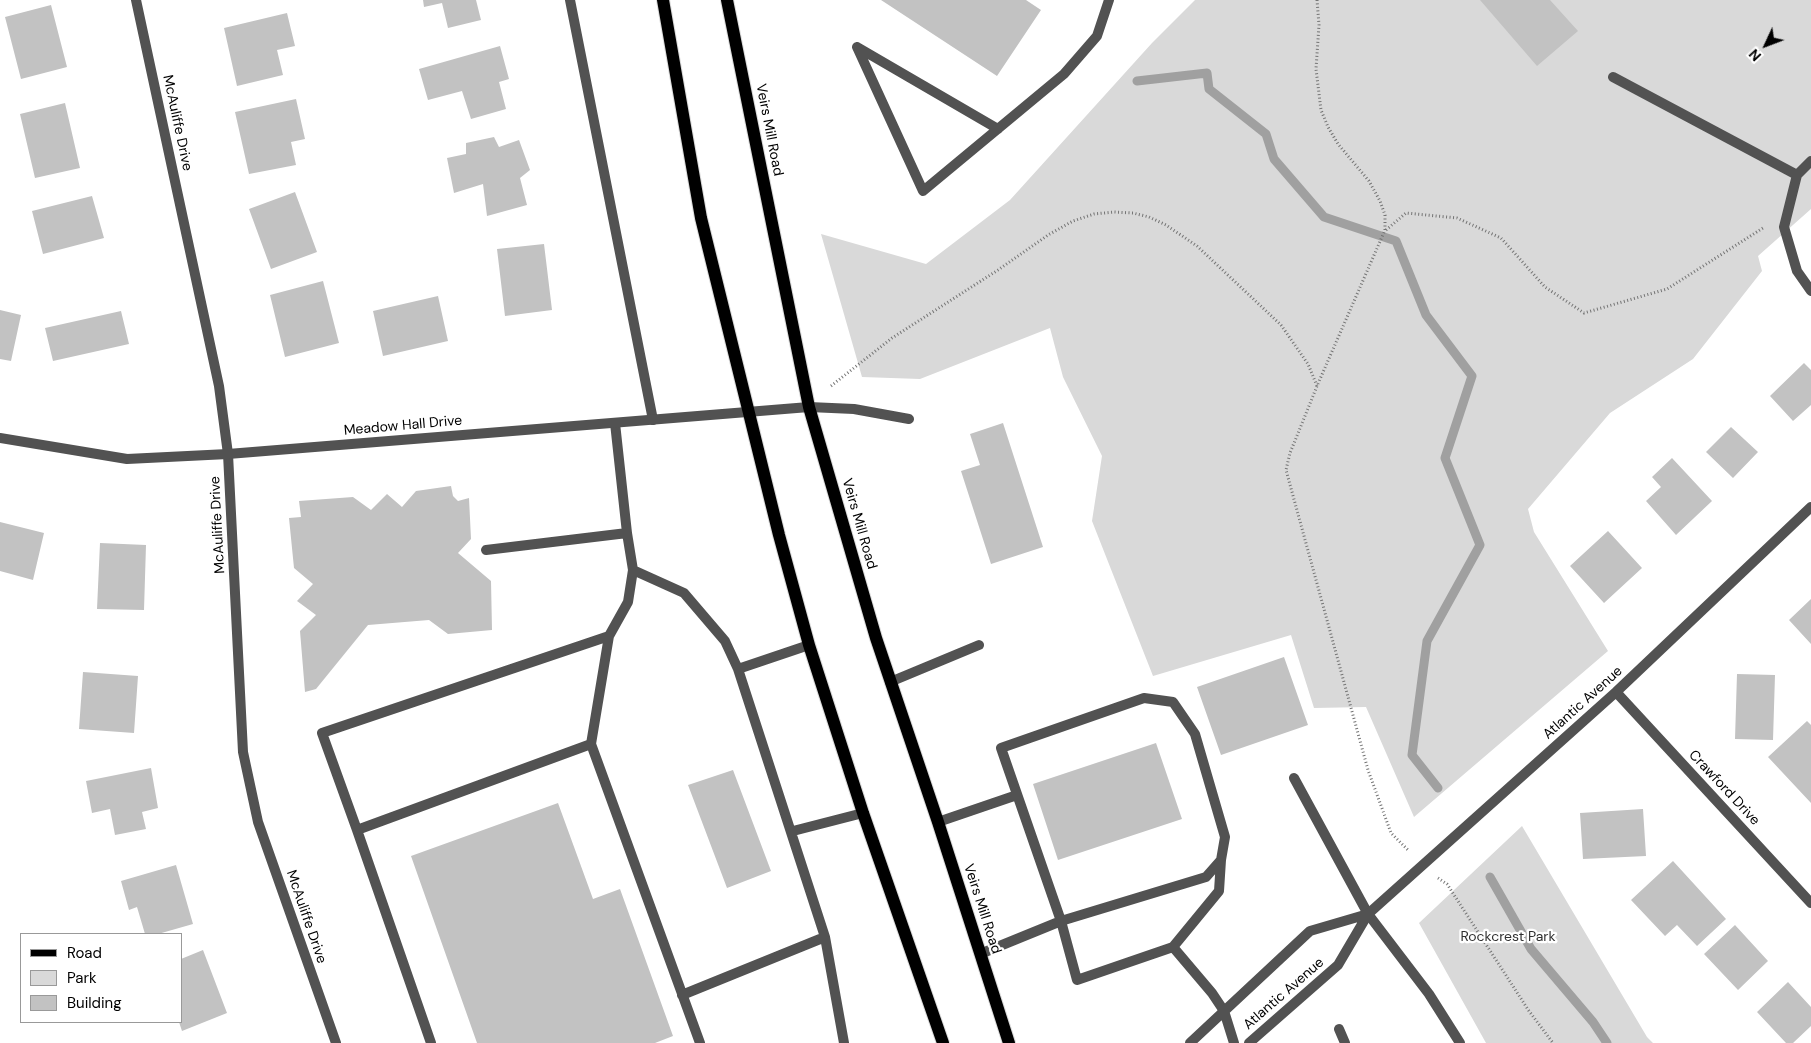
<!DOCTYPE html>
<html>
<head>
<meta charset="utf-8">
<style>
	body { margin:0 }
	#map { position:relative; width:1811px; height:1043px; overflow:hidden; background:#fff; font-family:"DM Sans",sans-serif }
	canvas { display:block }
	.legend { position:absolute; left:20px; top:933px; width:162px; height:90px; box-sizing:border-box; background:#fff; border:1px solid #999; margin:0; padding:6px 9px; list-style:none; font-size:15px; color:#000 }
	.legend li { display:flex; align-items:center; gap:10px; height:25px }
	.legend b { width:25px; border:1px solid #999 }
	.north { position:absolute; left:1741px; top:20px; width:50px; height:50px; -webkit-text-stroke:4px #fff; paint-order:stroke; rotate:227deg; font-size:14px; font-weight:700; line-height:20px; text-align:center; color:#000 }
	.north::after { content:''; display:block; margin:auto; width:18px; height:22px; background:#000; clip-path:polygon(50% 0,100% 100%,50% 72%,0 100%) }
</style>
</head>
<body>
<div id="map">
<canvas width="1811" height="1043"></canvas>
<ul class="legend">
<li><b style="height:6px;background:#000"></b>Road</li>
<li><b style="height:14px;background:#d9d9d9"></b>Park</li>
<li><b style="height:14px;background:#c2c2c2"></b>Building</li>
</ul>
<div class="north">N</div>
</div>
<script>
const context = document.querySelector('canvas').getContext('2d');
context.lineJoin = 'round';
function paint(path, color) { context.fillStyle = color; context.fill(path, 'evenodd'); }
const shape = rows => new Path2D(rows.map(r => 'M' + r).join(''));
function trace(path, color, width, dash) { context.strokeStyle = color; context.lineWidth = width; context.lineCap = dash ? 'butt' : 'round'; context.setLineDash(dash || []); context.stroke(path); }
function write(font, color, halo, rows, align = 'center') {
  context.font = font + ' "DM Sans",sans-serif'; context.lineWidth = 4.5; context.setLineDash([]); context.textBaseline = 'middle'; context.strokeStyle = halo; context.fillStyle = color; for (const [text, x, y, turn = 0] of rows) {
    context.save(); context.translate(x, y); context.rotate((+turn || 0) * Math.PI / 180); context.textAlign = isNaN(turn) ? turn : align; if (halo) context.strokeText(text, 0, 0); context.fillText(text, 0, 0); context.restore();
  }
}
const green = shape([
	[1195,0,1811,0,1811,209,1758,256,1762,271,1693,359,1610,413,1528,509,1534,532,1608,651,1414,817,1366,707,1314,708,1291,635,1153,676,1092,521,1102,456,1063,377,1050,328,920,379,862,377,821,234,926,264,1010,200,1152,43],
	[1522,826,1647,1037,1653,1043,1486,1043,1419,923]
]);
const stream = shape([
	[1137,81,1207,73,1209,89,1266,134,1274,159,1324,217,1396,241,1426,315,1472,376,1445,458,1480,545,1427,641,1412,755,1438,788],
	[1490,877,1531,949,1593,1022,1607,1043]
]);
const building = shape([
	[423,0,476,0,481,20,448,28,442,3,424,7],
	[881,0,1026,0,1041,10,997,76],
	[1480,0,1550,0,1578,31,1537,66],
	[51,5,67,67,21,79,5,17],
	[287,13,295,46,277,50,283,75,237,86,224,28],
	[500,46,509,79,499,82,506,109,471,119,462,91,428,100,419,69],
	[296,99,305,139,291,142,296,165,249,174,235,112],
	[65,103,80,168,35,178,20,114],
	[494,137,499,147,519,140,530,170,520,178,527,205,487,216,483,184,454,193,447,158,466,154,466,143],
	[295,192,317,252,271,269,249,209],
	[92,196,104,238,43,254,32,211],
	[544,244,552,310,505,316,497,249],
	[323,281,339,343,285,357,270,295],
	[438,296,448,341,383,356,373,311],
	[0,310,21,315,11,361,0,359],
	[121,311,129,344,53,361,45,328],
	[1804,363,1811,370,1811,405,1793,421,1770,396],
	[1003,423,1043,547,991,564,961,471,980,465,970,434],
	[1731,427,1758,452,1733,478,1706,452],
	[1672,458,1712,501,1676,535,1646,501,1661,487,1652,477],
	[451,486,453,496,458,501,469,498,471,539,458,553,491,581,492,630,448,634,429,620,368,625,316,689,305,692,300,631,316,615,297,601,313,584,294,568,289,518,301,517,299,501,353,497,371,510,387,494,402,507,416,491],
	[0,522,44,533,33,580,0,571],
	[1608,531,1642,568,1604,603,1570,566],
	[100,543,146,545,144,610,97,609],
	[1811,599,1811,644,1789,620],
	[1284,657,1308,725,1221,755,1197,687],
	[83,672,138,676,134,733,79,729],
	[1737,674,1775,675,1773,740,1735,739],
	[1807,721,1811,725,1811,803,1768,757],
	[1156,743,1182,819,1058,860,1033,784],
	[151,768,158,808,142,812,146,829,115,835,110,809,92,813,86,781],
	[733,770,771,871,727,888,688,785],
	[558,803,593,899,620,889,673,1036,655,1043,477,1043,411,856],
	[1643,809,1646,856,1583,859,1580,813],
	[1673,861,1726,919,1697,946,1677,925,1665,936,1631,900],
	[176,865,193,924,158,934,145,934,137,907,129,910,121,881],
	[1735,925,1768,961,1738,990,1704,954],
	[203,950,227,1013,182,1031,179,1022,181,1022,181,959],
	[1788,982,1811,1007,1811,1026,1793,1043,1786,1043,1757,1012]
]);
const path = shape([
	[1317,0,1319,25,1316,69,1321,110,1328,127,1338,144,1369,181,1380,201,1385,215,1385,230,1317,386,1290,453,1286,470,1368,770,1391,833,1408,850],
	[1386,230,1406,213,1457,218,1501,238,1545,287,1584,313,1667,289,1763,228],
	[831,386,892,338,998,270,1048,235,1073,221,1094,214,1114,212,1133,213,1149,217,1166,225,1197,246,1281,325,1308,364,1317,386],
	[1438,878,1447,884,1529,1011,1553,1043]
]);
const service = shape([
	[570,0,653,420],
	[857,47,923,191,1064,74,1097,36,1109,0],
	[857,47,998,129],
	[1613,77,1797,175],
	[1811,161,1797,175,1784,227,1797,271,1811,291],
	[809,407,854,409,909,419],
	[486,550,627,533],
	[633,570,684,593,725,641,738,669,825,937,682,995],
	[609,636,628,602,633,570,627,533,615,423],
	[738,669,809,645],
	[890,682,979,645],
	[591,744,357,830,322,733,609,636,591,744,700,1043],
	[1294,778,1368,914,1429,994,1460,1043],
	[938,822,1017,795],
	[357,830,431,1043],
	[793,831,863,813],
	[825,937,844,1043],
	[1173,947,1219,891,1221,860],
	[980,954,1061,921,1206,877,1221,860,1225,837,1195,734,1173,702,1144,698,1001,748,1061,921,1077,980,1173,947,1212,993,1224,1011],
	[1339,1029,1345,1043]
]);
const minor = shape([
	[136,0,219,386,228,454,243,752,258,822,336,1043],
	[1616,692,1811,903],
	[1224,1011,1234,1043],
	[1190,1043,1310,931,1368,914],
	[1249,1043,1338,965,1368,914,1616,692,1811,507]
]);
const tertiary = shape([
	[0,438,127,459,228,454,809,407]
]);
const primary = shape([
	[663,0,701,218,779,535,809,645,863,813,943,1043],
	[727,0,809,407,876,638,938,822,1009,1043]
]);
const streetNames = [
	["McAuliffe Drive",177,123,78],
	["Veirs Mill Road",769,130,79],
	["Meadow Hall Drive",403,426,-5],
	["Veirs Mill Road",859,524,74],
	["McAuliffe Drive",218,525,-93],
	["Atlantic Avenue",1583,703,-42],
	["Crawford Drive",1724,788,47],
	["Veirs Mill Road",982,909,72],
	["McAuliffe Drive",306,917,71],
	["Atlantic Avenue",1284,994,-41]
];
const parkNames = [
	["Rockcrest Park",1508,937]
];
paint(green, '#d9d9d9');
trace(stream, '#a0a0a0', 9);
paint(building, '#c2c2c2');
trace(primary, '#dbdbdb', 14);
trace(path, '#747474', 3, [1, 2.5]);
trace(service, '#525252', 10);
trace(minor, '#525252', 10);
trace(tertiary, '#525252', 10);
trace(primary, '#000', 12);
write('14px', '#000', '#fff', streetNames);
write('14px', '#303030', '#fff', parkNames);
</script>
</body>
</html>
